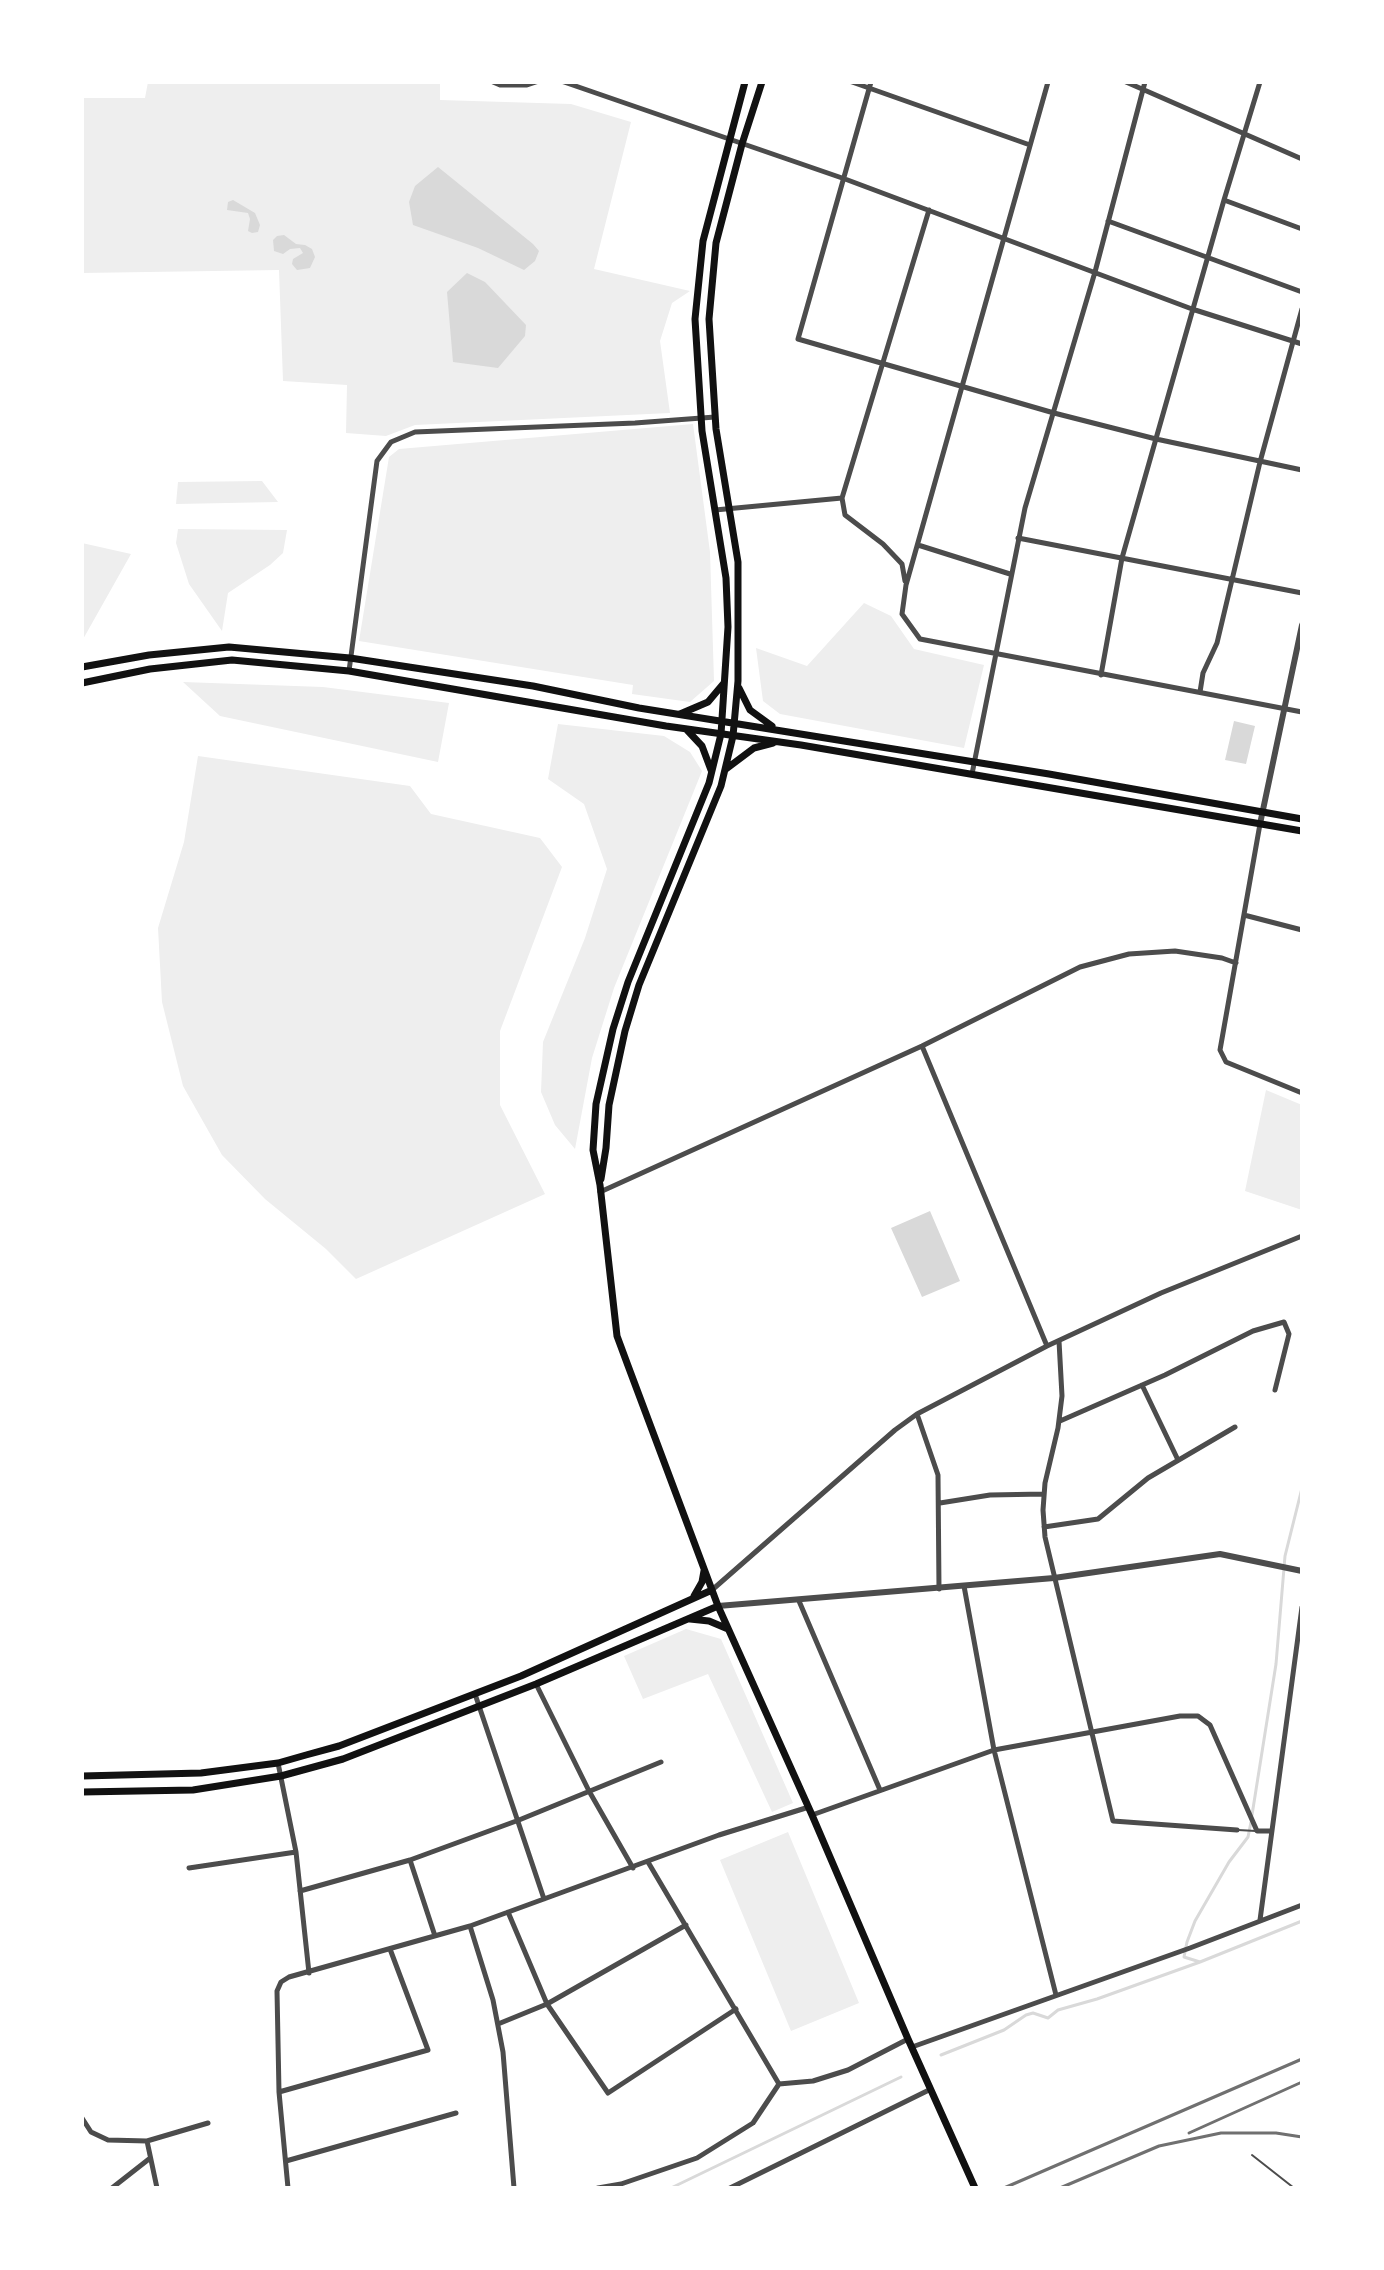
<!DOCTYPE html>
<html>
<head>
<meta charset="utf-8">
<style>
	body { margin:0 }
	#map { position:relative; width:1384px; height:2270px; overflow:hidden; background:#fff; font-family:"PT Sans",sans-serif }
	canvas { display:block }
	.frame { position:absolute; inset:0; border:84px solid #fff; pointer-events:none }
</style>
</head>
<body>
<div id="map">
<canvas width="1384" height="2270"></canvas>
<div class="frame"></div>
</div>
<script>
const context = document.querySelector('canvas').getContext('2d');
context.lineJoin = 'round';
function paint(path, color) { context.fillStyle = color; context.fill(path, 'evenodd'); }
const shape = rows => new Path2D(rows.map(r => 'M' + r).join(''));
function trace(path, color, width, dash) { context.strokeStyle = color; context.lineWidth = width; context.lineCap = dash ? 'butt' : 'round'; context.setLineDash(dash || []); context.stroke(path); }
const green = shape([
	[148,82,440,82,440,100,571,104,631,122,594,269,690,291,672,303,660,341,670,413,415,425,386,436,346,433,347,385,283,381,279,270,82,273,82,98,145,98],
	[693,424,710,552,714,681,690,702,632,694,633,685,359,641,389,457,399,449],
	[262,481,278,502,176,504,178,482],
	[178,529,287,530,283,553,270,565,228,593,222,631,189,584,176,543],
	[82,543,131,554,82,641],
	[864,603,891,616,914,649,984,665,964,748,780,714,763,701,756,648,807,666],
	[183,682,323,687,449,703,438,762,220,716],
	[558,724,664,736,690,752,702,771,614,988,592,1058,575,1149,555,1125,541,1092,543,1042,585,938,607,869,584,804,548,779],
	[198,756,410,786,431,814,540,838,562,867,500,1031,500,1105,545,1194,356,1279,326,1249,265,1199,222,1155,183,1086,162,1002,158,928,184,842],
	[1266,1090,1302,1105,1302,1210,1245,1191],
	[686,1629,721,1639,793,1803,772,1812,708,1674,643,1699,624,1656],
	[788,1832,859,2003,791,2031,720,1860]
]);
const water = shape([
	[438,167,533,244,539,251,535,261,524,270,478,248,413,225,409,202,415,186],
	[233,200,255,213,260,225,258,232,252,233,248,231,250,219,248,213,227,210,228,202],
	[284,235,296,244,305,245,312,249,315,257,310,268,297,270,292,264,293,259,303,253,300,248,290,249,283,254,274,251,273,240,277,236],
	[467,273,485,282,526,325,525,336,498,368,453,362,447,292],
	[1234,721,1255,726,1246,764,1225,760],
	[930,1211,960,1281,922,1297,891,1228]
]);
const stream = shape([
	[1252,1815,1276,1664,1285,1556,1302,1488],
	[1200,1962,1184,1957,1187,1942,1195,1921,1229,1862,1248,1837,1251,1822],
	[941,2055,1004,2030,1026,2015,1033,2013,1048,2018,1058,2010,1097,1999,1200,1962,1302,1921],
	[671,2188,901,2077]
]);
const service = shape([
	[1238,1830,1256,1831],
	[1252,2155,1294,2188]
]);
const minor = shape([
	[493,82,500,85,527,85,536,82],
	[564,82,845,179,1192,309,1302,344],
	[852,82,1030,145],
	[871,82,798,339,1054,413,1156,439,1302,470],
	[1048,82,906,585,902,614,920,639,1302,712],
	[1126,82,1302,159],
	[1224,200,1302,229],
	[1108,221,1302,292],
	[715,510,842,498],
	[1018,538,1302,593],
	[918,545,1010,574],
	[905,581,902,564,883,544,845,515,842,498,929,210],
	[349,671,377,461,391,442,415,432,635,423,715,417],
	[1101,675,1122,558,1224,200,1260,82],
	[1200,692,1203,673,1217,643,1260,462,1302,309],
	[972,774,1025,508,1095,272,1145,82],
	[1260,824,1220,1050,1226,1062,1302,1093],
	[1244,915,1302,930],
	[922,1046,1047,1346],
	[600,1192,922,1046,1080,967,1129,954,1175,951,1222,958,1236,963],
	[1059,1341,1062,1396,1058,1428,1045,1483,1043,1510,1045,1537,1113,1821,1237,1830],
	[1142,1385,1178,1460],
	[917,1414,938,1475,939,1589],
	[1060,1421,1165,1375,1253,1331,1284,1322,1289,1334,1275,1390],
	[940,1503,990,1495,1044,1494],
	[1044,1527,1098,1519,1148,1478,1235,1427],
	[964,1586,994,1750,1056,1995],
	[712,1590,895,1430,917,1414,1047,1346,1161,1293,1302,1236],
	[799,1601,880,1790],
	[536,1684,589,1791,633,1868],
	[475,1694,544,1899],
	[278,1763,296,1852,309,1973],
	[812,1815,994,1750,1180,1716,1198,1716,1210,1725,1257,1831,1271,1831],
	[410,1860,435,1936],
	[648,1862,779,2084],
	[189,1868,296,1852],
	[300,1891,410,1860,519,1820,661,1762],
	[508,1912,547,2004,608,2093,736,2009],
	[1260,1920,1302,1607],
	[470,1926,493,2000,503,2052,514,2188],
	[498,2024,547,2004,686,1925],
	[912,2047,1190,1948,1302,1905],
	[279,2092,428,2050,390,1949],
	[82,2118,91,2132,108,2140,147,2141,208,2123],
	[147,2141,157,2188],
	[286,2161,456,2113],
	[112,2188,149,2159],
	[288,2188,279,2092,277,1991,281,1982,289,1977,470,1926,719,1835,809,1807],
	[598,2188,621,2184,697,2158,753,2123,779,2084,813,2081,848,2070,908,2039],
	[730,2188,931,2089]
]);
const tertiary = shape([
	[1260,824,1302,625],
	[718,1606,1054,1578,1220,1554,1302,1571]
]);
const secondary = shape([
	[745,82,703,241,695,319,702,431,726,578,728,627,721,734,709,783,628,982,613,1029,596,1104,593,1150,600,1185,617,1336,627,1363,718,1606,812,1815,908,2039,975,2188],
	[82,667,149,655,229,647,350,658,533,686,639,708,1049,774,1302,819],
	[82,683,150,669,232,660,349,671,666,726,801,745,1302,831],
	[739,688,750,710,772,726],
	[680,714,708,702,724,683],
	[687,730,702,746,711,770],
	[726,769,754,748,773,743],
	[601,1179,606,1148,609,1105,625,1031,639,985,721,786,733,736,738,681,738,562,716,429,709,319,716,243,742,144,762,82],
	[694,1596,702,1582,704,1571],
	[690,1619,709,1621,728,1629],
	[82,1776,201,1773,278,1763,306,1755,339,1746,521,1676,712,1590],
	[82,1792,193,1790,281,1776,343,1759,536,1684,718,1606]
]);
const rail = shape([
	[1189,2133,1302,2082],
	[1004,2188,1302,2059],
	[1060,2188,1159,2146,1221,2133,1276,2133,1302,2137]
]);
paint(green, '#eee');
paint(water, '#d9d9d9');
trace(stream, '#d9d9d9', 3);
trace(service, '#4c4c4c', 2);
trace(minor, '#4c4c4c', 5);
trace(tertiary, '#4c4c4c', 6);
trace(secondary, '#111', 7);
trace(rail, '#707070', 3);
</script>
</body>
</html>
